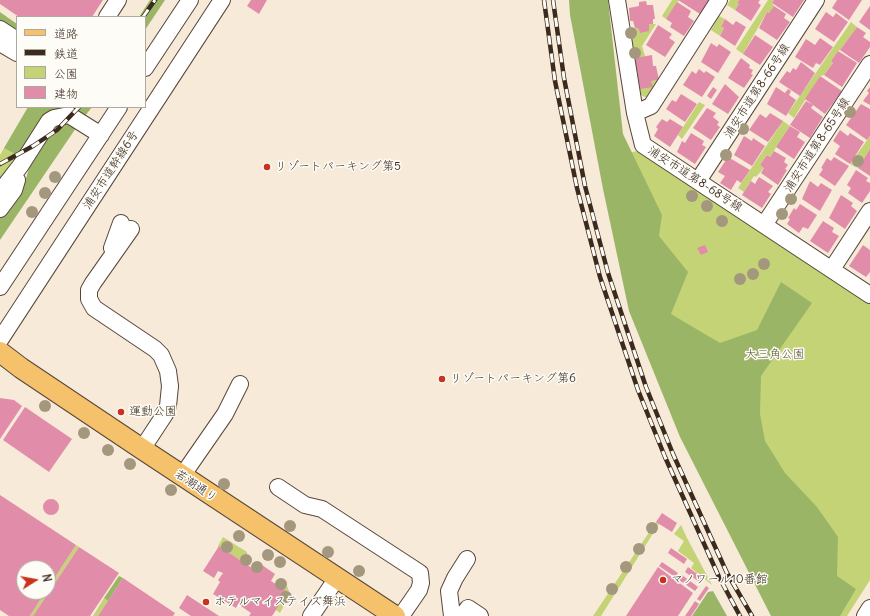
<!DOCTYPE html>
<html>
<head>
<meta charset="utf-8">
<style>
	body { margin:0 }
	#map { position:relative; width:870px; height:616px; overflow:hidden; background:#f8ead8; font-family:Delius,"Klee One",sans-serif }
	canvas { display:block }
	.legend { position:absolute; left:16px; top:16px; width:130px; height:92px; box-sizing:border-box; background:#fdfcf7; border:1px solid #afa8a0; margin:0; padding:5px 7px; list-style:none; font-size:12px; color:#3b2a1e }
	.legend li { display:flex; align-items:center; gap:8px; height:20px }
	.legend b { width:20px; border:1px solid #afa8a0 }
	.north { position:absolute; left:16px; top:560px; width:40px; height:40px; box-sizing:border-box; background:#fdfcf7; border:1px solid #afa8a0; border-radius:50%; rotate:79deg; font-size:11px; font-weight:700; line-height:16px; text-align:center; color:#3b2a1e }
	.north::after { content:''; display:block; margin:auto; width:14px; height:18px; background:#c8321e; clip-path:polygon(50% 0,100% 100%,50% 72%,0 100%) }
</style>
</head>
<body>
<div id="map">
<canvas width="870" height="616"></canvas>
<ul class="legend">
<li><b style="height:5px;background:#f5c16b"></b>道路</li>
<li><b style="height:5px;background:#3b2a1e"></b>鉄道</li>
<li><b style="height:11px;background:#c4d376"></b>公園</li>
<li><b style="height:11px;background:#e18da9"></b>建物</li>
</ul>
<div class="north">N</div>
</div>
<script>
const context = document.querySelector('canvas').getContext('2d');
context.lineJoin = 'round';
function paint(path, color) { context.fillStyle = color; context.fill(path, 'evenodd'); }
const shape = rows => new Path2D(rows.map(r => 'M' + r).join(''));
function trace(path, color, width, dash) { context.strokeStyle = color; context.lineWidth = width; context.lineCap = dash ? 'butt' : 'round'; context.setLineDash(dash || []); context.stroke(path); }
function write(font, color, halo, rows, align = 'center') {
  context.font = font + ' Delius,"Klee One",sans-serif'; context.lineWidth = 3; context.setLineDash([]); context.textBaseline = 'middle'; context.strokeStyle = halo; context.fillStyle = color; for (const [text, x, y, turn = 0] of rows) {
    context.save(); context.translate(x, y); context.rotate((+turn || 0) * Math.PI / 180); context.textAlign = isNaN(turn) ? turn : align; if (halo) context.strokeText(text, 0, 0); context.fillText(text, 0, 0); context.restore();
  }
}
const green = shape([
	[672,0,679,0,666,19,662,16],
	[730,0,739,0,737,3,739,4,735,10,727,5],
	[768,0,774,0,772,3,774,6,769,13,767,12,743,54,736,49],
	[719,16,725,19,721,25,724,28,720,36,711,30],
	[851,22,857,27,840,50,838,51,831,61,833,63,824,75,820,76,794,118,788,113],
	[649,24,656,24,642,46,645,56,637,67,633,66,628,29,638,28,640,33],
	[639,80,652,87,651,81,659,80,647,98,641,95,637,81],
	[699,102,705,105,682,139,678,135],
	[783,121,790,126,770,157,767,155,760,165,764,168,756,177,754,176,744,192,738,188],
	[870,136,870,149,858,168,850,164],
	[4,148,18,156,0,181,0,155],
	[637,151,870,304,870,580,847,616,793,616,747,535,615,156],
	[656,522,659,524,601,616,593,616],
	[681,525,687,538,712,585,691,568,694,563,678,551,684,541,674,534],
	[223,537,247,552,248,565,218,546],
	[76,545,79,547,33,616,30,616,45,592,48,592,48,588],
	[287,586,290,594,280,613,276,610,288,592,283,589],
	[104,598,108,601,98,616,93,616]
]);
const forest = shape([
	[150,0,165,0,145,30,145,17,139,17],
	[569,0,608,0,623,134,662,215,659,236,688,272,671,314,720,343,757,330,781,282,812,303,761,376,760,414,765,441,785,473,817,507,838,537,837,576,856,589,840,616,771,616,680,437,629,311,603,189,570,15],
	[0,12,17,24,17,34,0,24],
	[28,107,92,107,85,116,68,111,18,156,4,148],
	[67,122,76,128,0,240,0,218,9,210,22,192,32,158,43,141],
	[119,576,123,578,108,601,104,598],
	[713,591,727,616,692,616,708,592]
]);
const building = shape([
	[0,0,103,0,92,17,19,17,0,4],
	[251,0,267,0,259,14,247,6],
	[678,0,709,0,700,14],
	[739,0,760,0,758,3,761,5,751,21,735,10,739,4,737,3],
	[774,0,804,0,793,17,772,3],
	[837,0,862,0,849,20,832,8],
	[646,1,647,5,653,5,655,19,653,19,653,24,649,24,649,31,640,33,638,28,635,28,633,21,630,21,629,8,639,6,639,2],
	[677,2,691,11,688,17,694,21,684,36,670,27,672,23,666,19],
	[774,6,786,14,784,18,790,22,777,40,759,28,767,12,769,13],
	[870,6,870,30,859,22],
	[826,12,833,17,836,13,848,22,834,42,815,29],
	[725,19,733,25,736,21,746,27,735,46,720,36,724,28,721,26],
	[658,25,672,34,669,38,675,42,665,57,646,45],
	[857,27,866,33,863,37,870,42,870,47,859,63,840,50],
	[755,35,773,47,760,65,743,54],
	[820,38,833,47,820,65,816,63,813,68,795,57,806,39,815,45],
	[711,43,717,47,719,44,731,52,718,73,701,62],
	[838,51,857,63,842,87,824,75,833,63,831,61],
	[652,55,653,66,656,66,659,80,651,81,653,87,640,89,635,58],
	[741,58,750,65,749,68,753,70,751,74,753,75,744,88,728,78],
	[801,62,815,73,800,96,779,82,787,71,790,73,793,68,796,70],
	[699,69,704,73,706,71,715,77,702,97,683,85,692,71,696,74],
	[820,76,842,91,825,114,805,99],
	[725,84,739,97,728,114,712,104],
	[713,87,717,90,711,99,707,96],
	[776,87,785,93,788,89,791,91,789,95,796,100,786,116,767,104],
	[870,87,870,105,863,101,869,93,867,91],
	[681,94,697,104,685,122,666,109,672,100,676,102],
	[806,101,813,105,811,108,823,117,810,138,790,125],
	[861,104,870,109,870,136,867,140,846,125],
	[707,108,716,113,713,117,719,122,717,125,720,127,711,140,693,128],
	[770,113,783,121,768,142,749,130,760,114,766,118],
	[662,119,667,122,670,119,683,127,670,147,654,136,658,129,656,127],
	[790,126,800,132,797,137,805,142,794,159,776,147],
	[840,130,848,136,850,133,864,142,850,164,835,154,840,146,833,141],
	[691,133,704,141,702,145,706,147,695,164,677,152,682,141,685,143],
	[744,136,752,141,753,138,765,146,752,166,734,155],
	[870,149,870,176,858,168],
	[774,151,786,158,784,162,788,165,785,169,787,170,778,185,761,173,764,168,760,165,767,155,770,157],
	[728,157,750,170,741,183,737,180,731,190,720,183,725,176,718,172],
	[834,157,849,166,835,186,819,175,823,169,821,168,827,158,831,161],
	[856,170,868,178,866,181,870,183,870,191,862,203,848,193,851,188,847,185],
	[759,177,773,186,768,192,771,194,762,208,742,195,751,181,755,184],
	[810,181,818,187,821,183,832,190,820,211,802,199],
	[841,195,853,203,851,206,857,211,845,229,829,218],
	[800,204,817,215,808,229,803,227,799,233,787,224,790,219,788,218,794,208,796,210],
	[823,221,834,228,832,232,839,236,828,253,810,241],
	[705,245,708,252,701,255,697,248],
	[863,245,870,250,870,272,866,277,849,266],
	[0,398,14,400,22,406,0,439],
	[25,407,72,439,49,472,3,440],
	[0,495,76,545,48,588,48,568,24,568,24,592,45,592,30,616,9,616,0,610],
	'43 507a8 8 0 1 1 16 0a8 8 0 1 1-16 0Z',
	[662,513,677,523,672,532,656,522],
	[219,546,258,572,262,565,275,574,271,581,288,592,272,616,249,616,251,613,238,604,236,608,213,594,220,582,218,580,223,573,218,571,214,578,203,571],
	[79,547,119,573,90,616,33,616],
	[671,548,687,559,684,564,668,553],
	[662,562,678,573,675,577,659,566],
	[658,567,693,593,678,616,626,616],
	[688,567,704,579,701,583,685,572],
	[682,575,698,587,695,591,679,580],
	[123,578,175,613,173,616,98,616],
	[706,586,709,588,700,601,697,599],
	[187,595,219,616,191,616,179,608],
	[695,601,699,604,691,616,685,616]
]);
const minor = shape([
	[617,0,635,113,643,145,870,295],
	[107,17,118,0],
	[0,29,17,40],
	[0,43,17,53],
	[145,68,190,0],
	[635,113,651,106,719,0],
	[698,181,816,0],
	[0,192,21,165,49,121,54,118,69,115,101,135],
	[0,209,14,190,17,180],
	[764,225,870,64],
	[131,229,93,283,89,290,89,299,94,308,155,349,161,355,168,371,170,386,168,406,165,414,142,449],
	[112,248,121,223],
	[832,269,870,211],
	[0,287,119,107],
	[0,340,222,0],
	[182,476,225,414,240,384],
	[278,487,305,505,322,509,420,573,421,583,419,590,401,616],
	[311,616,337,578],
	[452,616,449,591,455,578,467,559],
	[462,616,468,608,480,616],
	[865,616,870,608]
]);
const major = shape([
	[0,352,21,368,142,449,395,616]
]);
const rail = shape([
	[544,0,555,81,577,188,600,277,638,390,665,457,719,577,740,616],
	[553,0,564,78,585,186,608,273,646,387,673,454,727,573,752,616],
	[143,17,155,0],
	[0,164,33,146,57,130,79,107]
]);
const trees = [
	[631,33],
	[635,53],
	[850,112],
	[743,129],
	[726,155],
	[858,161],
	[55,177],
	[45,193],
	[692,196],
	[791,199],
	[707,206],
	[32,212],
	[782,214],
	[722,221],
	[764,264],
	[753,274],
	[740,279],
	[45,406],
	[84,433],
	[108,450],
	[130,464],
	[224,484],
	[171,490],
	[290,526],
	[652,528],
	[239,536],
	[227,547],
	[639,549],
	[328,552],
	[268,555],
	[246,560],
	[280,562],
	[257,567],
	[626,567],
	[359,571],
	[281,584],
	[612,589],
	[286,597]
];
const markers = [
	[267,167,4,"#c8321e"],
	[442,379,4,"#c8321e"],
	[121,412,4,"#c8321e"],
	[663,580,4,"#c8321e"],
	[206,602,4,"#c8321e"]
];
const streetNames = [
	["浦安市道第8-66号線",757,91,-57],
	["浦安市道第8-65号線",817,145,-57],
	["浦安市道幹線6号",111,170,-57],
	["浦安市道第8-68号線",695,179,33],
	["若潮通り",196,486,34]
];
const poiNames = [
	["リゾートパーキング第5",275,167],
	["リゾートパーキング第6",450,379],
	["運動公園",129,412],
	["マノワール10番館",671,580],
	["ホテルマイステイズ舞浜",214,602]
];
const parkNames = [
	["大三角公園",775,355]
];
paint(green, '#c4d376');
paint(forest, '#9bb567');
paint(building, '#e18da9');
trace(minor, '#57473a', 18);
trace(major, '#57473a', 22);
trace(minor, '#fff', 16);
trace(major, '#f5c16b', 20);
trace(rail, '#3b2a1e', 4.5);
trace(rail, '#fdfcf7', 3, [9]);
context.fillStyle = '#a3987e';
for (const [x, y] of trees) { context.beginPath(); context.arc(x, y, 6, 0, 2 * Math.PI); context.fill(); }
for (const [x, y, r, color] of markers) { const dot = new Path2D(); dot.arc(x, y, r, 0, 2 * Math.PI); context.fillStyle = color; context.fill(dot); trace(dot, '#fdfcf7', 1.5); }
write('12px', '#3b2a1e', '#fdfcf7', streetNames);
write('12px', '#3b2a1e', '#fdfcf7', poiNames, 'left');
write('12px', '#5d5434', '#fdfcf7', parkNames);
</script>
</body>
</html>
